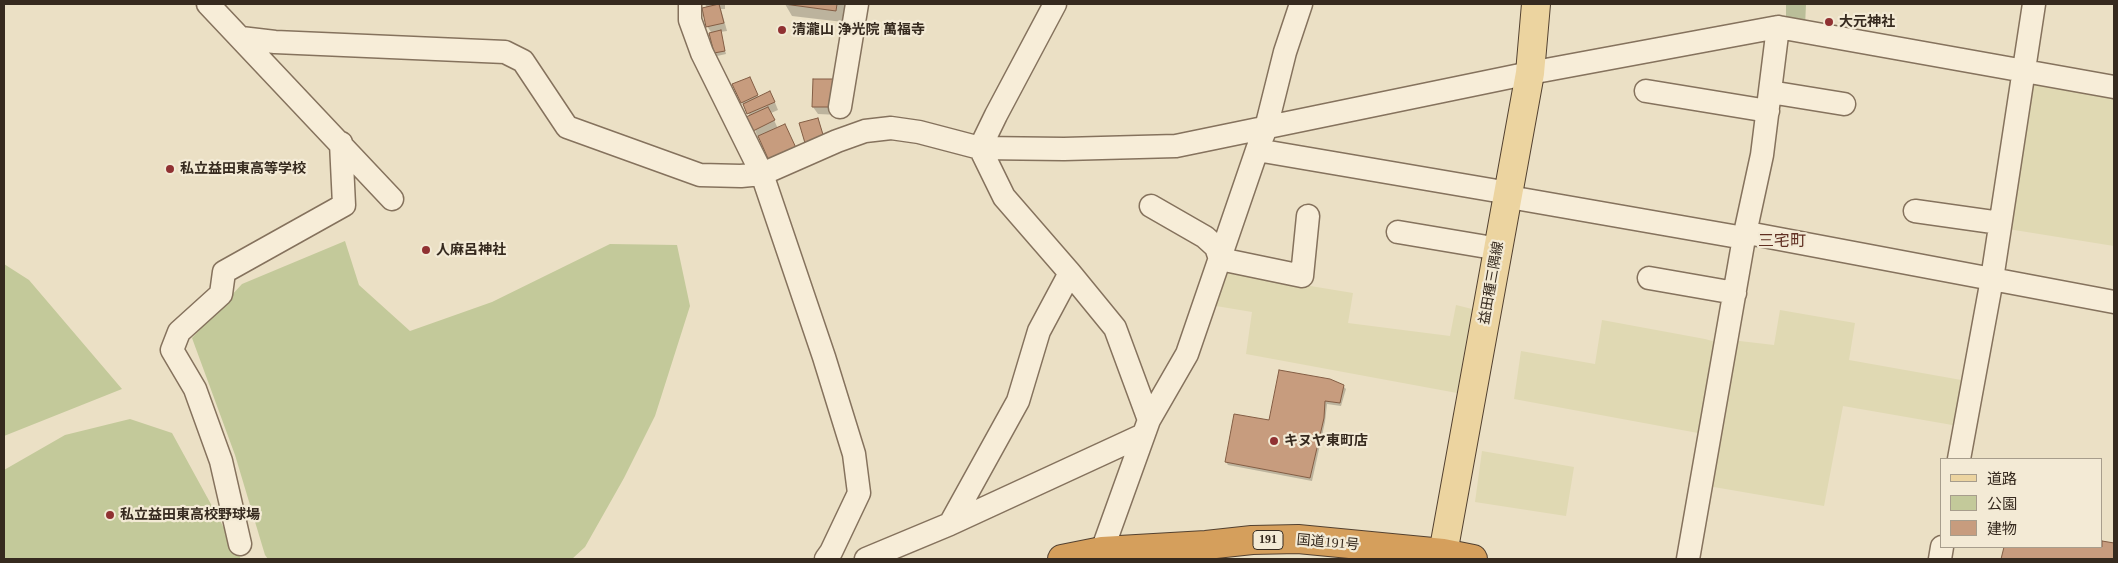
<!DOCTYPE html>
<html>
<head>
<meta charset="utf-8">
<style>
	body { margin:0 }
	#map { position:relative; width:2118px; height:563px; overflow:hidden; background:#ebe0c5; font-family:"Times New Roman","Noto Sans JP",serif }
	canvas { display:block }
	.frame { position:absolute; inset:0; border:5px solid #362a1f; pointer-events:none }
	.legend { position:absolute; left:1940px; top:458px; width:162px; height:90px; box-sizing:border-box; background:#f3ead5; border:1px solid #a79d8c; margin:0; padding:6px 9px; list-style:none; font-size:15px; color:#362a1f }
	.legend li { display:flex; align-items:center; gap:10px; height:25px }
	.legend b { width:25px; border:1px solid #a79d8c }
</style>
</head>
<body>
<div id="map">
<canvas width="2118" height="563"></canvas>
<div class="frame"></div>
<ul class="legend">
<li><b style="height:6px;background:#ecd4a0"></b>道路</li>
<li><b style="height:14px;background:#c3c99a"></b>公園</li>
<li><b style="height:14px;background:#c79c7e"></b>建物</li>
</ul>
</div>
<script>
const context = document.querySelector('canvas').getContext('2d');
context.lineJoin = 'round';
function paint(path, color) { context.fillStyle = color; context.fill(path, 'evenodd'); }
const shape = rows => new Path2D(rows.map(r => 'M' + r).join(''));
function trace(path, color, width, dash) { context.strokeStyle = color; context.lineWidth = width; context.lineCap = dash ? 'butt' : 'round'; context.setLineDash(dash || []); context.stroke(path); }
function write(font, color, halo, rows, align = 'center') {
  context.font = font + ' "Times New Roman","Noto Sans JP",serif'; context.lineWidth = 4.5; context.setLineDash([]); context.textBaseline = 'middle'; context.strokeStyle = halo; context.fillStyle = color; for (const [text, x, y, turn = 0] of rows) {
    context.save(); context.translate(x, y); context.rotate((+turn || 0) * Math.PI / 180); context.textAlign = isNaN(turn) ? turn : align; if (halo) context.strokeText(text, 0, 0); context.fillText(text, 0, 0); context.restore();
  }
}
const farmland = shape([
	[2034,84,2114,98,2114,246,2008,229],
	[1219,271,1353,293,1348,323,1450,336,1456,305,1472,309,1457,393,1246,354,1252,312,1210,305],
	[1780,310,1855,323,1849,360,1967,381,1958,426,1843,406,1824,506,1708,486,1731,340,1774,345],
	[1602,320,1705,339,1719,343,1705,426,1698,433,1514,399,1521,351,1595,364],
	[1482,451,1574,467,1566,516,1475,502]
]);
const green = shape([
	[345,241,359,285,410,331,492,302,610,244,677,245,690,306,655,416,624,478,585,547,572,559,268,559,265,555,235,455,192,338,242,284],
	[4,264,29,280,122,389,4,436],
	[130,419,172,433,241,559,4,559,4,470,65,435]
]);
const cemetery = shape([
	[1786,4,1806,4,1805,27,1786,24]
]);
const shadow = shape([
	[705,4,725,4,725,9,721,9,727,31,720,32,726,54,717,56,715,53,711,32,707,26,707,8],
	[785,4,845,4,843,22,792,16],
	[750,78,759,98,774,100,778,110,771,113,778,129,785,126,801,158,758,138,750,116,742,103],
	[814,80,839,115,818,114,813,107],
	[818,119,827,146,810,151],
	[1343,386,1346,389,1341,406,1327,404,1325,422,1312,481,1228,465,1226,462,1270,421],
	[2102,542,2114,545,2114,559,2003,559,2005,547,2102,547]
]);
const building = shape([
	[719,4,724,23,706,27,702,8,719,4],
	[784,4,837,4,836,11,784,4],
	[721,30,725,51,714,53,709,33,721,30],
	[750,77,758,95,741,103,732,84,750,77],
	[813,79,836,79,835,107,812,107,813,79],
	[770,91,775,102,747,114,743,104,770,91],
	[768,107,775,120,753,131,746,117,768,107],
	[818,118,824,138,805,143,799,123,818,118],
	[785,124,797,150,770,163,758,136,785,124],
	[1279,370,1330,379,1344,385,1340,403,1325,401,1324,418,1310,478,1225,462,1234,414,1269,420,1279,370],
	[2102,541,2114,543,2114,559,2001,559,2004,547,2102,547,2102,541]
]);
const minor = shape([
	[208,4,392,199],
	[690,4,690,20,702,53,762,174,824,357,854,454,859,493,831,552,826,559],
	[241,38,275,42,505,52,523,61,567,127,700,175,741,176,762,174,837,141,865,131,891,128,919,132,980,148,1064,149,1176,146,1530,73,1778,27,2114,87],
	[1646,91,1768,111],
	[1770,92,1844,104],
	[840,107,857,4],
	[980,148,1004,197,1070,273,1115,328,1149,420],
	[980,148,996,115,1055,4],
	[1257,150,1509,193,1515,198,1744,238,1753,234,2114,302],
	[1151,206,1205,237,1216,247,1220,259,1302,276,1308,216],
	[1915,211,2000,223],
	[1398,232,1499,249],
	[1649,278,1735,293],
	[1959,459,1992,279,2034,4],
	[950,524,1143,435],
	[240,544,221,461,195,389,172,350,179,332,221,294,224,272,344,205,341,143],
	[866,559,950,524,1018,401,1039,331,1070,273],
	[1099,559,1149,420,1187,354,1257,150,1266,128,1285,52,1301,4],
	[1688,559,1744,238,1762,155,1778,27],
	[1940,559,1942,547]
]);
const major = shape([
	[1442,559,1530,73,1536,4]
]);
const highway = shape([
	[1062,559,1102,551,1206,545,1252,540,1298,539,1443,553,1473,559]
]);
const markers = [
	[1829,22,5,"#903132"],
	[782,30,5,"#903132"],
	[170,169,5,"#903132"],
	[426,250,5,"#903132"],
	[1274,441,5,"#903132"],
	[110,515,5,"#903132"]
];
const shields = [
	[1268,540,30]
];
const shieldNames = [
	["191",1268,540]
];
const poiNames = [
	["大元神社",1839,22],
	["清瀧山 浄光院 萬福寺",792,30],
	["私立益田東高等学校",180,169],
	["人麻呂神社",436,250],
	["キヌヤ東町店",1284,441],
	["私立益田東高校野球場",120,515]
];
const streetNames = [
	["益田種三隅線",1492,283,-80],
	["国道191号",1328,543,5]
];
const quarterNames = [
	["三宅町",1782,242]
];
paint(farmland, '#e0d9b3');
paint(green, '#c3c99a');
paint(cemetery, '#babe99');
paint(shadow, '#0003');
paint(building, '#c79c7e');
trace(building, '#835d44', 1);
trace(minor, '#85725d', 25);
trace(major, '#534130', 30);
trace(highway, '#534130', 30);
trace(minor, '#f7edd8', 22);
trace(major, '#ecd4a0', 28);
trace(highway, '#d59f5c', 28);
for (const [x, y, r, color] of markers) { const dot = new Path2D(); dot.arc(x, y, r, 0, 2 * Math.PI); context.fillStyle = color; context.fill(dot); trace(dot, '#f3ead5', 2); }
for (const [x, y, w] of shields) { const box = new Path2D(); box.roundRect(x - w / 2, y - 9.5, w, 19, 4); context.fillStyle = '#f3ead5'; context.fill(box); trace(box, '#362a1f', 1); }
write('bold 12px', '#362a1f', null, shieldNames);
write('bold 14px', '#362a1f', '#f3ead5', poiNames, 'left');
write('14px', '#362a1f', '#f3ead5', streetNames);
write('16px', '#602f22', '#f3ead5', quarterNames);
</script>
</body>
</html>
